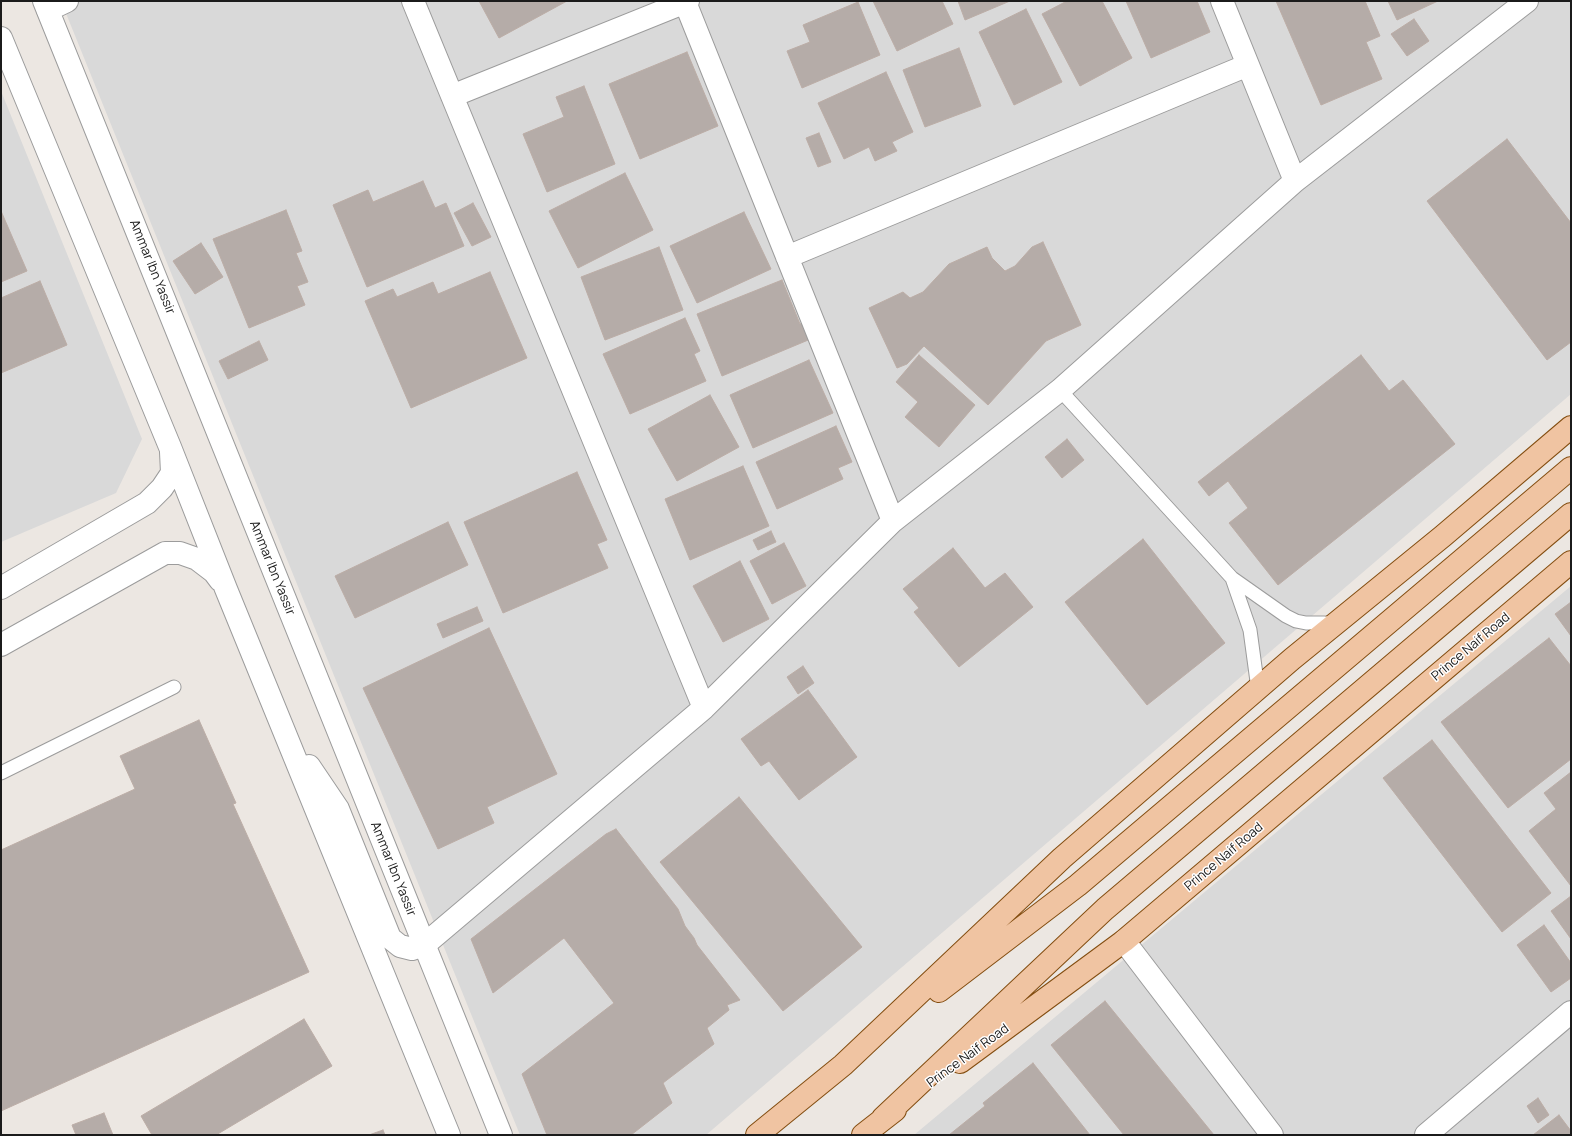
<!DOCTYPE html>
<html>
<head>
<meta charset="utf-8">
<style>
	body { margin:0 }
	#map { position:relative; width:1572px; height:1136px; overflow:hidden; background:#ece7e2; font-family:Manrope,sans-serif }
	canvas { display:block }
	.frame { position:absolute; inset:0; border:2px solid #1b1b1b; pointer-events:none }
</style>
</head>
<body>
<div id="map">
<canvas width="1572" height="1136"></canvas>
<div class="frame"></div>
</div>
<script>
const context = document.querySelector('canvas').getContext('2d');
context.lineJoin = 'round';
function paint(path, color) { context.fillStyle = color; context.fill(path, 'evenodd'); }
const shape = rows => new Path2D(rows.map(r => 'M' + r).join(''));
function trace(path, color, width, dash) { context.strokeStyle = color; context.lineWidth = width; context.lineCap = dash ? 'butt' : 'round'; context.setLineDash(dash || []); context.stroke(path); }
function write(font, color, halo, rows, align = 'center') {
  context.font = font + ' Manrope,sans-serif'; context.lineWidth = 3; context.setLineDash([]); context.textBaseline = 'middle'; context.strokeStyle = halo; context.fillStyle = color; for (const [text, x, y, turn = 0] of rows) {
    context.save(); context.translate(x, y); context.rotate((+turn || 0) * Math.PI / 180); context.textAlign = isNaN(turn) ? turn : align; if (halo) context.strokeText(text, 0, 0); context.fillText(text, 0, 0); context.restore();
  }
}
const residential = shape([
	[61,1,1571,1,1571,394,706,1135,520,1135],
	[1,91,142,439,116,493,1,542],
	[1571,586,1571,1135,914,1135,1036,1033]
]);
const building = shape([
	[479,1,567,1,499,38,479,1],
	[873,1,942,1,953,24,897,51,873,1],
	[958,1,1010,1,965,20,958,1],
	[1067,1,1102,1,1132,58,1080,86,1042,14,1067,1],
	[1126,1,1197,1,1210,32,1151,58,1126,1],
	[1276,1,1365,1,1380,36,1366,42,1382,79,1321,105,1276,1],
	[1388,1,1438,1,1397,20,1388,1],
	[858,2,880,55,802,88,787,51,810,42,803,25,858,2],
	[1026,9,1062,82,1014,105,979,32,1026,9],
	[1414,19,1429,41,1407,56,1391,34,1414,19],
	[959,48,981,106,925,127,903,70,959,48],
	[687,52,718,126,640,159,609,84,687,52],
	[886,72,913,132,892,142,897,151,875,161,869,147,844,159,818,103,886,72],
	[584,86,615,164,547,192,523,134,564,117,556,97,584,86],
	[819,133,831,162,818,167,806,138,819,133],
	[1507,139,1571,223,1571,342,1547,360,1427,201,1507,139],
	[625,173,653,230,578,268,549,211,625,173],
	[423,181,435,208,446,203,464,246,367,287,333,205,368,190,373,202,423,181],
	[473,203,491,237,472,246,454,213,473,203],
	[286,210,302,251,296,253,308,282,297,286,305,305,249,328,213,239,286,210],
	[1,211,27,271,1,282,1,211],
	[744,212,771,269,697,303,670,246,744,212],
	[1043,242,1081,325,1046,341,988,405,924,346,907,364,897,368,869,308,903,292,910,298,923,292,949,264,987,247,992,258,1005,271,1015,266,1032,247,1043,242],
	[201,243,223,277,195,294,173,261,201,243],
	[659,247,683,310,605,340,581,277,659,247],
	[490,272,527,358,411,408,365,301,393,289,397,297,433,282,438,294,490,272],
	[782,280,800,324,806,322,813,338,722,376,697,314,782,280],
	[40,281,67,345,1,373,1,298,40,281],
	[685,318,700,351,694,354,706,381,630,414,603,354,685,318],
	[259,341,268,360,228,379,219,361,259,341],
	[919,355,975,405,939,447,905,417,918,402,896,382,919,355],
	[1361,355,1389,391,1403,380,1455,444,1278,585,1229,523,1248,508,1228,481,1209,496,1198,482,1361,355],
	[809,360,833,413,753,448,730,395,809,360],
	[710,395,739,447,677,481,648,429,710,395],
	[836,426,852,462,838,468,843,479,777,509,756,462,836,426],
	[1067,439,1084,460,1062,478,1045,457,1067,439],
	[743,466,769,526,690,560,665,499,743,466],
	[577,472,607,540,597,544,608,568,503,613,464,522,577,472],
	[448,522,468,565,355,618,335,576,448,522],
	[771,531,776,542,758,550,753,540,771,531],
	[1143,539,1225,643,1147,705,1065,602,1143,539],
	[784,543,806,586,772,604,750,561,784,543],
	[953,548,985,588,1005,573,1033,607,959,667,914,612,919,608,903,589,953,548],
	[740,561,769,619,723,642,693,586,740,561],
	[1571,602,1571,636,1555,614,1571,602],
	[477,607,483,621,443,638,437,624,477,607],
	[489,628,557,774,487,807,494,823,438,849,363,688,489,628],
	[1549,638,1571,666,1571,759,1508,808,1441,722,1549,638],
	[803,666,814,683,798,694,787,677,803,666],
	[808,690,857,757,799,800,769,761,761,766,741,739,808,690],
	[199,720,236,803,233,804,309,972,1,1111,1,850,135,789,120,756,199,720],
	[1432,740,1551,893,1502,932,1383,778,1432,740],
	[1571,772,1571,886,1529,831,1556,809,1544,793,1571,772],
	[739,797,862,947,783,1011,660,862,739,797],
	[616,829,678,909,685,926,694,938,697,945,740,1000,727,1005,729,1010,707,1028,714,1044,663,1083,672,1103,631,1135,547,1135,522,1074,614,1003,564,938,493,993,471,939,606,834,616,829],
	[1571,896,1571,939,1551,911,1571,896],
	[1544,925,1571,963,1571,978,1551,992,1517,945,1544,925],
	[1105,1001,1214,1135,1124,1135,1051,1045,1105,1001],
	[304,1019,332,1066,216,1135,152,1135,141,1116,304,1019],
	[1033,1063,1090,1135,949,1135,985,1106,983,1103,1033,1063],
	[1538,1098,1549,1115,1538,1123,1527,1106,1538,1098],
	[104,1113,113,1135,76,1135,72,1125,104,1113],
	[1559,1115,1571,1131,1571,1135,1533,1135,1559,1115],
	[383,1130,385,1135,369,1135,383,1130]
]);
const service = shape([
	[1060,390,1232,578],
	[1258,689,1250,630,1232,578,1286,616,1296,621,1306,623,1335,623],
	[1,773,174,687]
]);
const minor = shape([
	[413,1,704,708],
	[1222,1,1295,181],
	[685,2,893,521],
	[48,10,67,1],
	[452,96,688,1],
	[787,257,1248,65],
	[1124,941,1272,1135],
	[424,945,704,708,893,521,1060,390,1295,181,1527,1],
	[1426,1135,1571,1012]
]);
const tertiary = shape([
	[44,1,501,1135],
	[1,38,170,447,226,589,449,1135],
	[1,588,147,503,162,488,172,473,171,452],
	[1,645,165,553,180,553,197,559,214,572,220,580],
	[309,766,338,809,390,938,400,946,412,949,424,945]
]);
const primary = shape([
	[939,991,1078,885,1571,468],
	[960,1062,1124,941,1571,562],
	[883,1118,1105,909,1571,514],
	[757,1135,843,1065,1062,858,1292,659,1443,536,1571,427],
	[863,1135,895,1110]
]);
const streetNames = [
	["Ammar Ibn Yassir",152,267,68],
	["Ammar Ibn Yassir",272,568,68],
	["Prince Naif Road",1471,647,-40],
	["Prince Naif Road",1224,857,-40],
	["Ammar Ibn Yassir",393,869,68],
	["Prince Naif Road",968,1056,-36]
];
paint(residential, '#d9d9d9');
paint(building, '#b5aca8');
trace(building, '#bcada6', 1);
trace(service, '#9c9c9c', 15);
trace(minor, '#9c9c9c', 24);
trace(tertiary, '#9c9c9c', 24);
trace(primary, '#834d10', 24);
trace(service, '#fff', 13);
trace(minor, '#fff', 22);
trace(tertiary, '#fff', 22);
trace(primary, '#f0c4a2', 22);
write('13px', '#1b1b1b', '#fff', streetNames);
</script>
</body>
</html>
